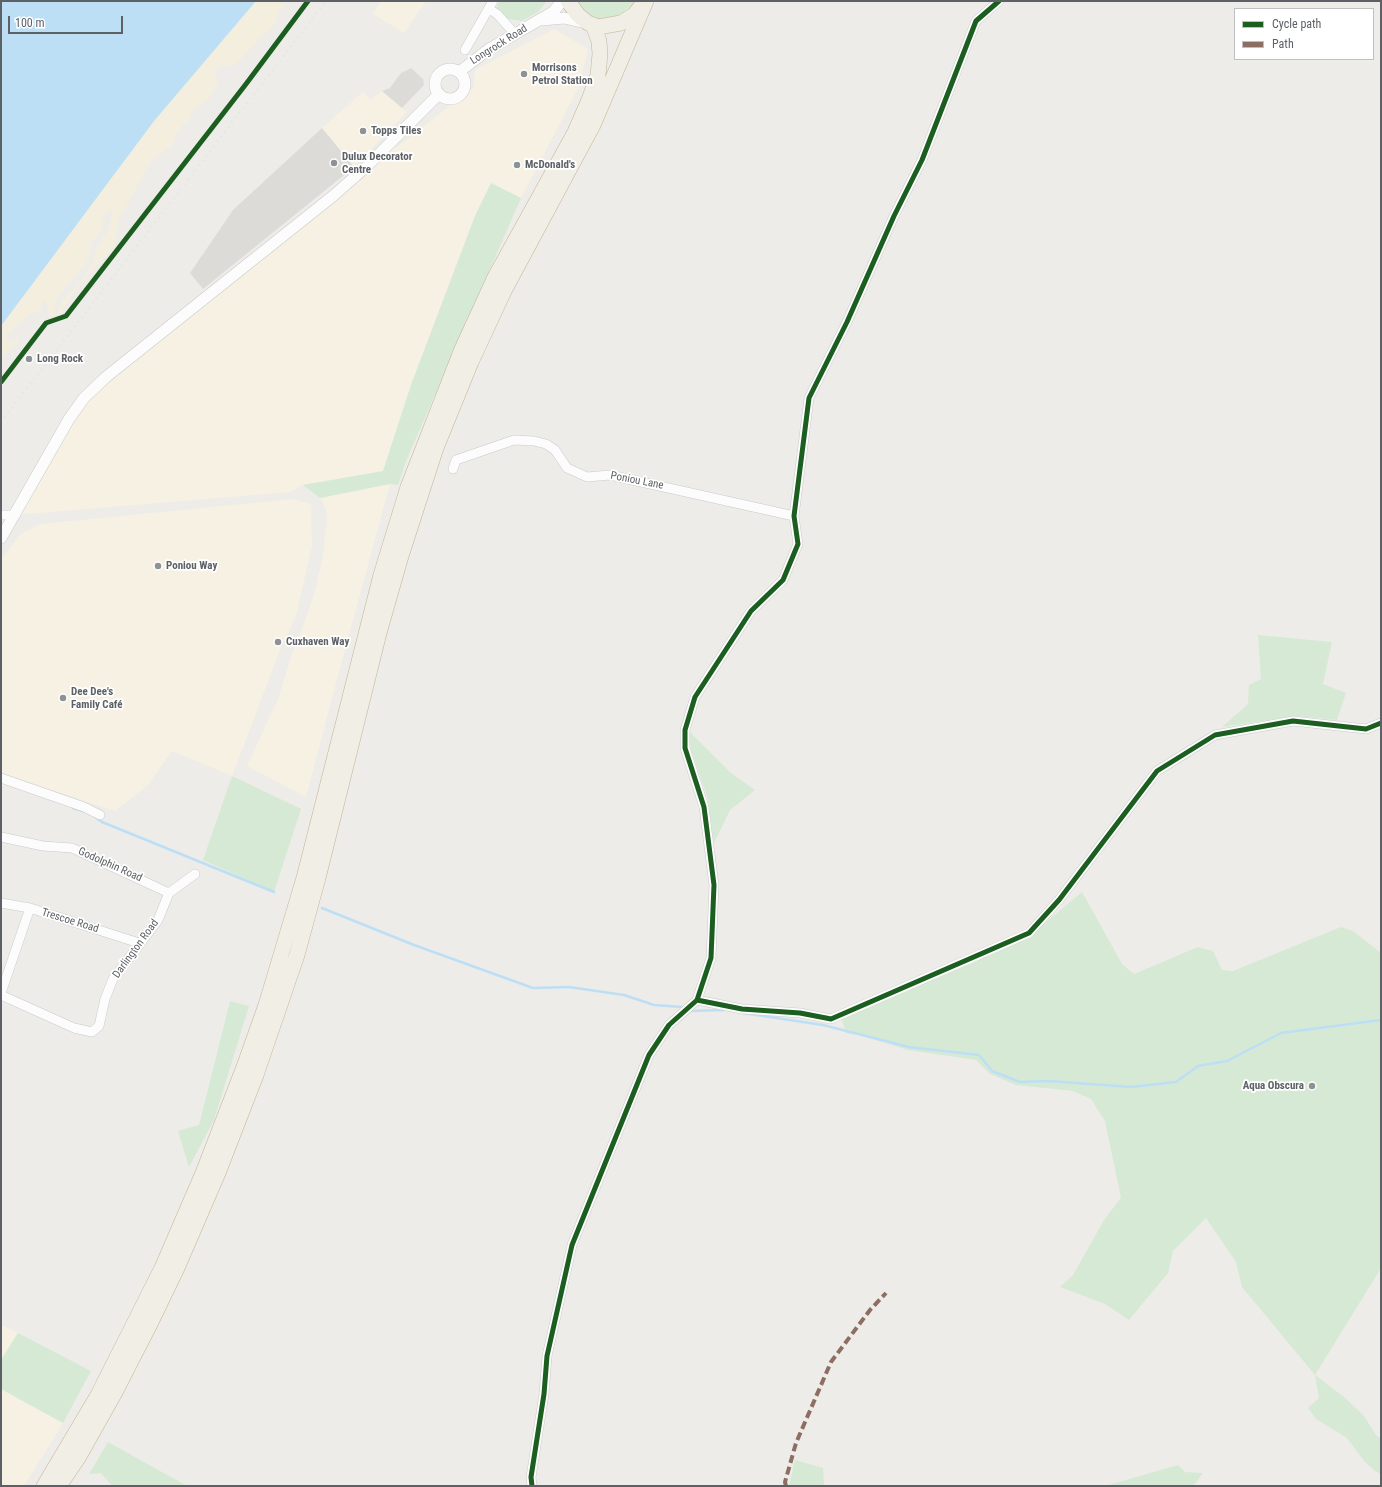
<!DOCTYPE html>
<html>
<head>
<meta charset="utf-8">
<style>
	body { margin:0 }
	#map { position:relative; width:1382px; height:1487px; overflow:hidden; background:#edece8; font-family:"Roboto Condensed",sans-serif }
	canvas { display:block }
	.frame { position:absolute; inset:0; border:2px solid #5d6166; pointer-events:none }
	.legend { position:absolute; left:1234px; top:8px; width:140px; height:52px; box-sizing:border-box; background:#fff; border:1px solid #bec0c2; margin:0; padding:5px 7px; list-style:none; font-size:12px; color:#5d6166 }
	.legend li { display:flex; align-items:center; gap:8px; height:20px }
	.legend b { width:20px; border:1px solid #bec0c2 }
	.scale { position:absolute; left:8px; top:16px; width:115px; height:18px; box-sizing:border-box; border:2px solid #5d6166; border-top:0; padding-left:5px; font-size:12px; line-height:14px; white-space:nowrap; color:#5d6166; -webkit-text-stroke:3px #fff; paint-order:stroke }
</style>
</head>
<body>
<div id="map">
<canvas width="1382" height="1487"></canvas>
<div class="frame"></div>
<ul class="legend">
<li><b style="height:5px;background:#1b5e20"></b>Cycle path</li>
<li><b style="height:5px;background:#8d6e63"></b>Path</li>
</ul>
<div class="scale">100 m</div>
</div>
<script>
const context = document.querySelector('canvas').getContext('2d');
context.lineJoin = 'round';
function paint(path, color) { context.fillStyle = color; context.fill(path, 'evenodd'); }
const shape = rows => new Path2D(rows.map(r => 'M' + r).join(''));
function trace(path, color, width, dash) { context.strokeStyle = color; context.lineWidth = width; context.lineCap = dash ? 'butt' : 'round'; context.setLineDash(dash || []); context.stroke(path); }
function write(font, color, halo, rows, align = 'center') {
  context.font = font + ' "Roboto Condensed",sans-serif'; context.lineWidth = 3.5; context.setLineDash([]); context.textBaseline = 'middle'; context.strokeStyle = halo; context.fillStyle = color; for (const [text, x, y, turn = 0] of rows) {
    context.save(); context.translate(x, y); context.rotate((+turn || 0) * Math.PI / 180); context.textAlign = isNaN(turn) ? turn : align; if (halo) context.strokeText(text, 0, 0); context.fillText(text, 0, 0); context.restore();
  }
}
const commercial = shape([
	[381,1,426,1,404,33,373,14],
	[554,29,588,49,579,87,521,198,491,183,475,216,411,385,383,472,303,485,291,492,15,515,84,398,392,142,397,147,474,87,475,70],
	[382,91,407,112,354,167,322,128,363,92,370,100],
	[390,484,347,642,306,797,247,766,278,699,292,654,305,621,315,591,323,556,327,520,326,509,320,498],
	[292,499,311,504,312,546,296,616,282,645,232,776,172,751,148,785,115,811,1,773,1,559,21,534,40,524],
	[1,1325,18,1333,1,1360],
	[1,1389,63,1423,24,1486,1,1486]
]);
const industrial = shape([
	[411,68,423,79,424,85,402,108,382,91,390,88,401,73],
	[322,128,354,167,203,289,190,273,233,210]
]);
const green = shape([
	[500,1,547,1,538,12,522,21,508,19,496,8],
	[576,1,635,1,621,15,602,21,592,19,584,13],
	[491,183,521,198,406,461,398,485,390,484,320,498,303,485,383,471,411,385,475,216],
	[1258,635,1332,642,1323,684,1346,693,1337,720,1296,716,1222,727,1248,704,1249,685,1261,679],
	[689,731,731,773,755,790,730,810,714,843,708,799,691,750],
	[232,776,301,809,274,892,203,860],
	[1082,892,1122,964,1134,974,1198,947,1213,951,1222,970,1233,971,1341,927,1353,931,1381,953,1381,1268,1315,1375,1344,1397,1364,1416,1376,1435,1381,1439,1381,1474,1375,1471,1364,1461,1347,1438,1316,1419,1308,1408,1319,1398,1315,1375,1242,1287,1236,1262,1206,1218,1173,1251,1168,1273,1129,1320,1105,1304,1060,1287,1073,1275,1104,1220,1121,1198,1105,1121,1091,1099,1073,1091,1016,1085,990,1074,976,1060,908,1050,863,1036,846,1033,841,1018,971,964,1040,927],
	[230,1001,249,1006,214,1120,189,1167,178,1131,199,1125],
	[18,1333,91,1371,63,1423,1,1389,1,1360],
	[108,1442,187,1486,112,1486,101,1473,89,1474],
	[795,1460,823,1468,824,1486,789,1486],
	[1178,1465,1185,1472,1203,1473,1193,1486,1105,1486]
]);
const sand = shape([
	[1,1,282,1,280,4,283,4,284,7,278,12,278,19,272,27,262,35,241,59,233,65,219,66,214,73,219,81,209,99,193,110,189,121,184,124,177,132,171,146,152,160,119,219,115,245,74,292,60,314,58,315,61,302,84,278,93,262,96,248,108,231,113,211,108,211,103,216,103,229,91,243,90,254,85,265,55,300,55,315,49,317,48,304,45,300,43,301,41,310,33,312,9,332,7,341,12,341,18,336,19,340,1,360]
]);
const water = shape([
	[1,1,256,1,154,121,1,326]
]);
const stream = shape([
	[73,808,86,812],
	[95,817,102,822,274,892],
	[322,908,414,945,533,988,569,987,624,995,654,1005,682,1007],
	[689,1011,724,1010],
	[743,1013,823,1025,909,1047,979,1055,992,1071,1020,1082,1049,1081,1131,1087,1176,1082,1198,1066,1227,1061,1281,1033,1381,1020]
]);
const minor = shape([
	[489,9,497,14,515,34],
	[465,50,493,1],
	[453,469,456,460,514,440,534,441,546,444,555,450,567,468,587,477,610,475,794,516],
	[1,515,15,515],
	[1,778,84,807,100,815],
	[1,837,43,846,72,848,169,893],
	[1,903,30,908,139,943],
	[1,993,30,908],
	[1,995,74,1028,92,1032,99,1026,105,999,113,979,158,920,169,893,195,874],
	[697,1000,742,1009,800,1013,831,1019,1029,933,1059,900,1157,771,1215,735,1293,721,1366,729,1381,723],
	[532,1486,531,1477,544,1394,547,1356,572,1245,649,1055,669,1025,697,1000,711,958,714,885,704,807,685,748,685,730,695,697,751,611,783,580,798,544,794,516,809,398,847,322,894,216,922,160,976,21,999,1]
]);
const tertiary = shape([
	[542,20,564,18,586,23],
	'435 84a15 15 0 1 1 30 0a15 15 0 1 1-30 0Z',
	[459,72,489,49,553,12,562,1],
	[1,538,69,419,84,398,106,377,333,196,367,166,439,94]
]);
const trunk = shape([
	[568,1,578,15,588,23,598,27,621,23,634,15,641,6],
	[44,1486,98,1395,162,1268,203,1173,244,1067,266,1005,304,878,381,575,408,487,462,349,495,277,575,132,589,100,598,75,600,54,599,41,593,25],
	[59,1486,78,1458,114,1394,151,1322,177,1268,218,1173,256,1075,297,955,318,878,379,633,401,556,436,448,471,362,504,291,593,125,646,1]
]);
const rail = shape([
	[1,422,326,1]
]);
const quiet = shape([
	[786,1486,785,1482,796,1443,831,1362,870,1310,886,1293]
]);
const cycleway = shape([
	[1,382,46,323,66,316,246,84,308,1],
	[697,1000,742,1009,800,1013,831,1019,1029,933,1059,900,1157,771,1215,735,1293,721,1366,729,1381,723],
	[532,1486,531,1477,544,1394,547,1356,572,1245,649,1055,669,1025,697,1000,711,958,714,885,704,807,685,748,685,730,695,697,751,611,783,580,798,544,794,516,809,398,847,322,894,216,922,160,976,21,999,1]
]);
const markers = [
	[524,74,4,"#8f9294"],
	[363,131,4,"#8f9294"],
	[334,163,4,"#8f9294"],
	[517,165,4,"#8f9294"],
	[29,359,4,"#8f9294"],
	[158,566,4,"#8f9294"],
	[278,642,4,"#8f9294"],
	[63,698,4,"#8f9294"],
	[1312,1086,4,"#8f9294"]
];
const streetNames = [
	["Longrock Road",499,45,-32],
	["Poniou Lane",637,481,11],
	["Godolphin Road",110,865,24],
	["Trescoe Road",70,921,17],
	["Darlington Road",136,949,-54]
];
const poiNames = [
	["Morrisons",532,68],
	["Petrol Station",532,81],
	["Topps Tiles",371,131],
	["Dulux Decorator",342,157],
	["Centre",342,170],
	["McDonald's",525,165],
	["Long Rock",37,359],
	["Poniou Way",166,566],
	["Cuxhaven Way",286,642],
	["Dee Dee's",71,692],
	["Family Café",71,705],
	["Aqua Obscura",1304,1086,"right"]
];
paint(commercial, '#f6f1e2');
paint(industrial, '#dddbd8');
paint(green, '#d6e9d4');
paint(sand, '#f4eede');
paint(water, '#bddff6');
trace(stream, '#bddff6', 2.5);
trace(minor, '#c9caca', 10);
trace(tertiary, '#c9caca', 12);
trace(trunk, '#c4b496', 16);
trace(minor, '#fcfcfc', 9);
trace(tertiary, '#fcfcfc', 11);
trace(trunk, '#f1eee5', 15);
trace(rail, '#e3e3e3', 2.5, [1, 5]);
trace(quiet, '#8d6e63', 4, [8, 4]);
trace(cycleway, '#1b5e20', 5);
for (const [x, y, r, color] of markers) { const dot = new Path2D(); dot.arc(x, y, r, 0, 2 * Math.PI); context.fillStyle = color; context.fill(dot); trace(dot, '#fff', 1.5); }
write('11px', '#5d6166', '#fff', streetNames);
write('bold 11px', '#5d6166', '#fff', poiNames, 'left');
</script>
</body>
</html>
